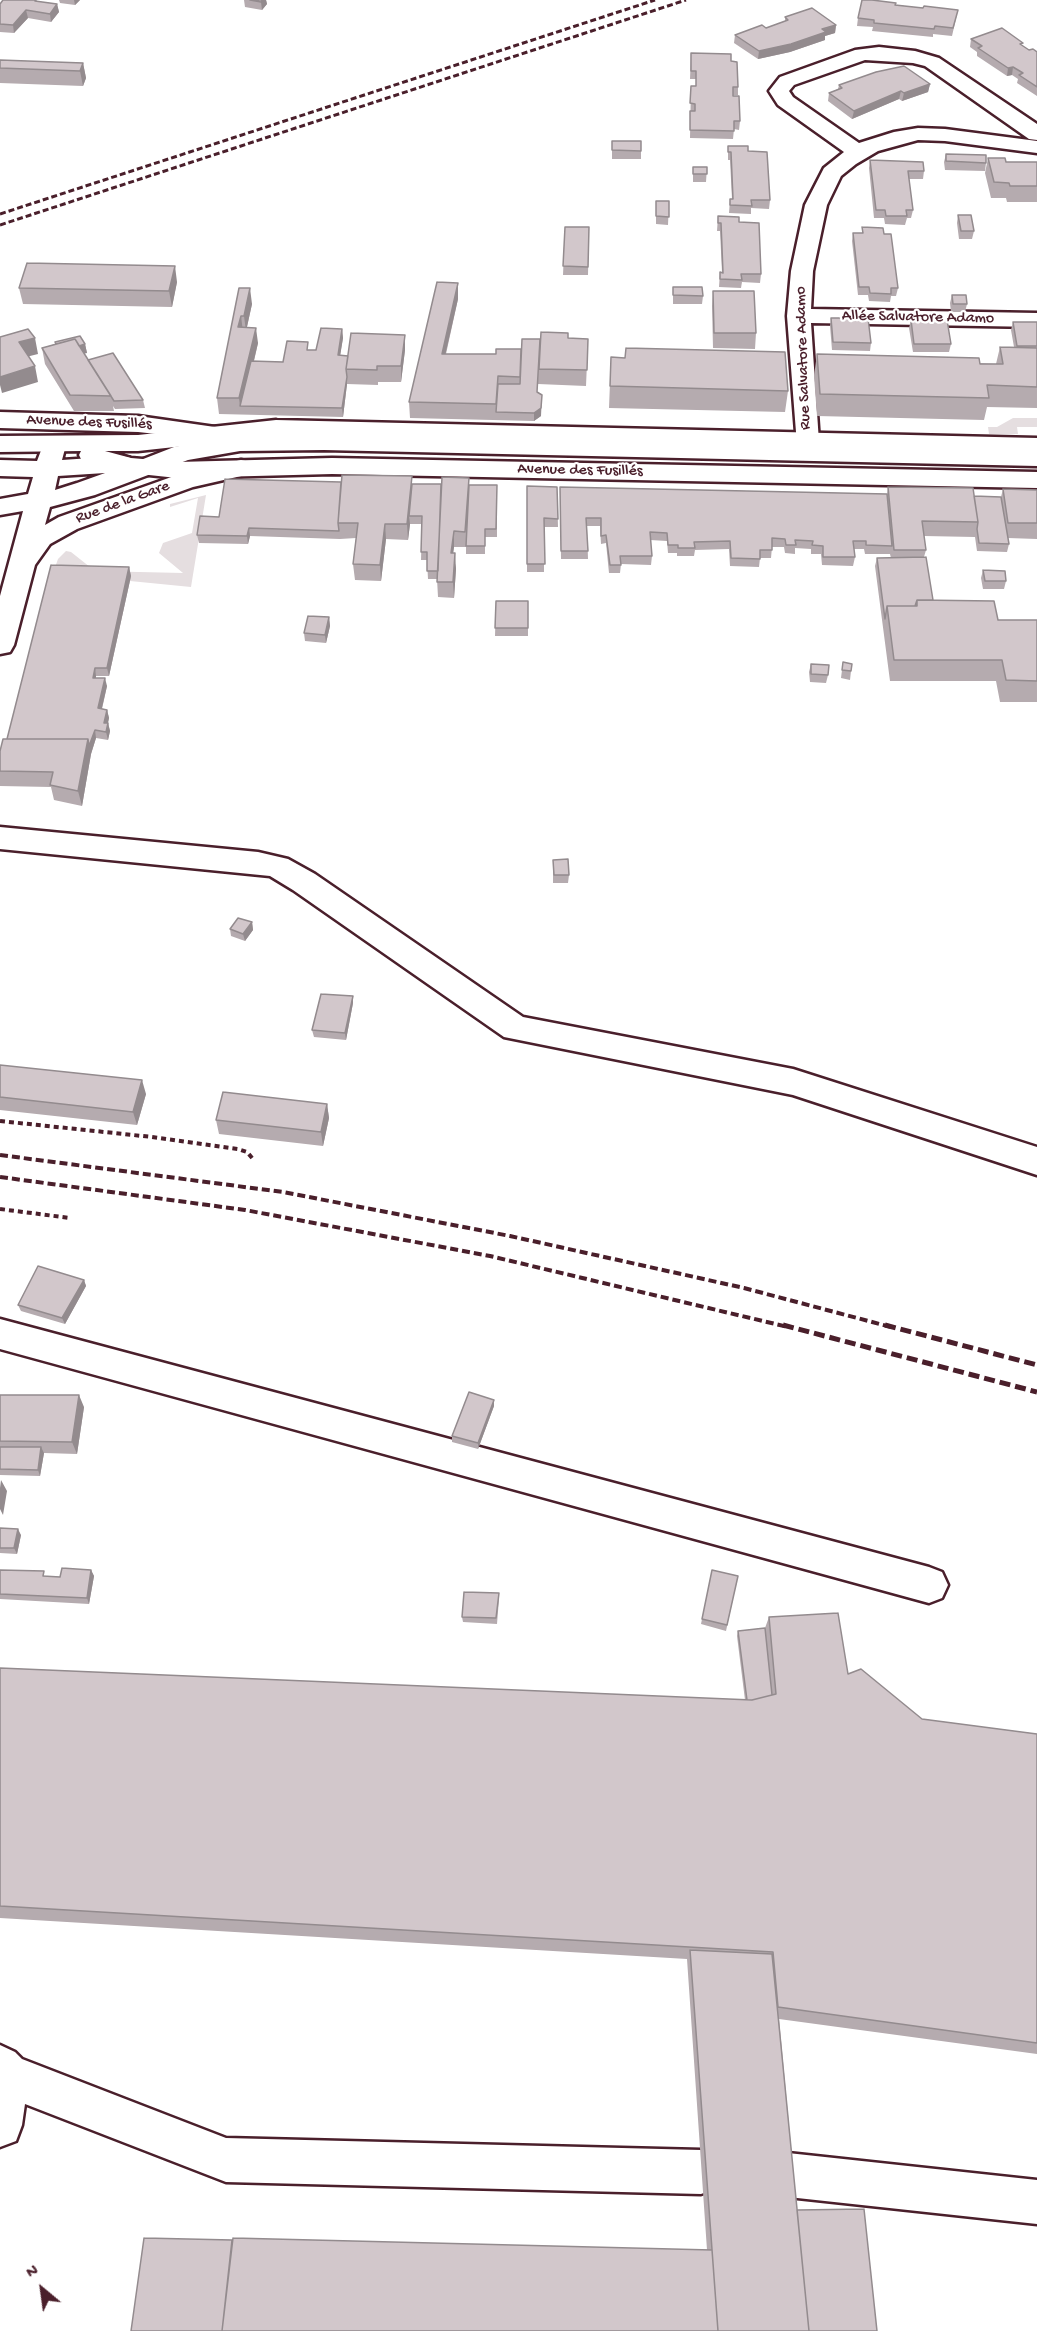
<!DOCTYPE html>
<html>
<head>
<meta charset="utf-8">
<style>
	body { margin:0 }
	#map { position:relative; width:1037px; height:2331px; overflow:hidden; background:#fff; font-family:"Gochi Hand",sans-serif }
	canvas { display:block }
	.north { position:absolute; left:12px; top:2259px; width:60px; height:60px; -webkit-text-stroke:4px #fff; paint-order:stroke; rotate:331deg; font-size:16px; font-weight:700; line-height:24px; text-align:center; color:#4a1f2b }
	.north::after { content:''; display:block; margin:auto; width:21px; height:27px; background:#4a1f2b; clip-path:polygon(50% 0,100% 100%,50% 72%,0 100%) }
</style>
</head>
<body>
<div id="map">
<canvas width="1037" height="2331"></canvas>
<div class="north">N</div>
</div>
<script>
const context = document.querySelector('canvas').getContext('2d');
context.lineJoin = 'round';
function paint(path, color) { context.fillStyle = color; context.fill(path, 'evenodd'); }
const shape = rows => new Path2D(rows.map(r => 'M' + r).join(''));
function trace(path, color, width, dash) { context.strokeStyle = color; context.lineWidth = width; context.lineCap = dash ? 'butt' : 'round'; context.setLineDash(dash || []); context.stroke(path); }
function write(font, color, halo, rows, align = 'center') {
  context.font = font + ' "Gochi Hand",sans-serif'; context.lineWidth = 4.5; context.setLineDash([]); context.textBaseline = 'middle'; context.strokeStyle = halo; context.fillStyle = color; for (const [text, x, y, turn = 0] of rows) {
    context.save(); context.translate(x, y); context.rotate((+turn || 0) * Math.PI / 180); context.textAlign = isNaN(turn) ? turn : align; if (halo) context.strokeText(text, 0, 0); context.fillText(text, 0, 0); context.restore();
  }
}
const green = shape([
	[1013,418,1037,418,1037,427,1017,427,1018,434,989,434,988,427,997,427],
	[206,495,191,587,130,581,130,576,53,573,58,559,66,551,71,552,95,571,183,573,159,553,163,543,192,533,198,498,170,507,170,504]
]);
const path = shape([
	[0,1121,152,1137,238,1149,247,1152,253,1159],
	[0,1209,70,1218]
]);
const minor = shape([
	[879,47,915,51,939,58,1037,124,1037,140,1029,139,925,66,913,63,865,60,794,85,789,91,793,97,859,143,894,132,918,128,945,129,1037,141,1037,153,945,141,918,140,878,151,856,164,841,176,827,205,813,271,811,309,1037,313,1037,327,811,323,819,442,817,445,1037,450,1037,466,324,450,240,451,188,460,95,495,50,507,45,525,59,517,177,475,241,460,250,462,254,468,250,474,193,487,77,529,50,544,35,565,14,645,10,652,0,654,0,596,23,511,0,515,0,499,28,494,33,477,0,476,0,460,37,461,45,440,54,437,63,440,66,445,62,460,121,456,130,458,133,463,174,447,211,440,138,432,0,428,0,412,138,416,222,428,225,433,221,439,240,435,324,434,797,445,787,316,791,271,805,205,824,168,844,152,778,105,769,91,780,77,855,50,879,47],
	[105,473,77,483,55,490,58,476,105,473],
	[0,827,258,852,288,859,315,874,523,1017,793,1069,1037,1147,1037,1175,793,1095,504,1037,293,890,270,876,0,849,0,827],
	[0,1319,929,1567,942,1572,948,1585,942,1598,929,1603,0,1349,0,1319],
	[0,2045,15,2052,22,2059,226,2138,701,2150,717,2156,723,2172,717,2188,701,2194,226,2182,25,2104,22,2125,16,2141,0,2147,0,2045],
	[788,2153,1037,2180,1037,2224,788,2197,772,2191,766,2175,772,2159,788,2153]
]);
const major = shape([
	[276,420,1037,438,1037,454,276,436,138,451,105,451,131,458,177,462,332,458,1037,472,1037,488,332,474,177,478,121,472,82,461,79,455,81,451,0,452,0,436,138,435,276,420]
]);
const railFar2 = shape([
	[0,214,655,0],
	[0,225,686,0]
]);
const railFar1 = shape([
	[0,1155,283,1192,510,1236,744,1288,891,1327],
	[0,1177,245,1210,490,1256,788,1327]
]);
const rail = shape([
	[783,1325,1037,1392],
	[885,1325,1037,1365]
]);
const wall = shape([
	[59,0,80,0,75,5,60,3],
	[244,0,266,0,267,4,262,10,245,7],
	[43,2,57,4,59,12,51,22,28,18,14,33,0,32,0,4],
	[896,5,923,8,958,10,952,36,933,34,933,37,872,31,873,27,857,26,858,18],
	[785,17,836,25,835,33,825,36,825,40,790,52,758,59,734,43,735,35,766,28,785,21],
	[971,39,1023,46,1029,50,1037,52,1037,96,1017,83,1018,79,1012,75,1007,76,977,56,977,52,970,47],
	[691,53,731,61,738,87,738,95,733,95,740,121,739,130,734,129,733,139,690,138,691,86,696,86,696,79,690,79],
	[0,60,83,63,86,78,83,86,0,83],
	[930,84,928,92,902,101,899,99,852,119,828,101,829,93,838,89,839,85],
	[612,141,641,141,641,159,612,159],
	[728,146,748,151,770,200,769,209,751,208,751,214,729,213,730,199,732,199,730,160,728,160],
	[946,154,986,163,985,171,945,170,944,162],
	[988,158,1006,162,1037,162,1037,202,1007,202,1006,198,991,198,985,173],
	[870,160,924,171,923,179,909,179,913,210,911,218,907,218,905,225,885,224,884,218,874,218,869,168],
	[693,167,707,167,706,182,693,182],
	[656,201,669,201,668,225,656,224],
	[958,215,974,231,972,239,959,239,957,223],
	[718,216,739,222,761,274,760,283,742,282,741,288,719,287,720,272,722,272,720,231,717,231],
	[565,227,589,227,588,275,563,275],
	[862,227,898,288,896,296,891,296,890,302,869,301,868,295,858,295,852,241,853,233,862,233],
	[177,282,172,307,23,304,19,288],
	[458,283,458,299,446,354,496,354,521,349,540,339,568,338,588,339,586,386,538,384,538,375,537,392,541,416,534,421,410,418,409,402],
	[673,287,703,296,702,304,673,304],
	[239,288,252,304,247,327,258,343,254,361,283,362,309,350,316,350,342,329,343,338,340,355,348,356,405,350,401,382,378,382,378,385,347,384,343,417,219,414,217,398],
	[713,291,756,333,755,349,713,348,712,306],
	[952,295,967,304,965,312,951,312,950,303],
	[831,318,871,343,870,351,832,350,830,326],
	[911,320,951,344,949,352,913,352,909,328],
	[1013,322,1037,322,1037,408,987,407,984,420,817,416,814,376,817,354,996,364,1000,347,1014,347,1011,330],
	[55,342,85,344,87,353,84,353,88,360,143,400,145,408,115,409,113,406,114,411,74,411,45,364,42,348,55,344],
	[611,357,788,391,785,412,609,408],
	[469,478,469,485,497,485,497,537,485,537,485,554,466,554,466,547,454,547,453,553,456,569,454,598,438,597,437,579,428,579,427,560,421,560,422,524,410,524,408,540,386,539,381,581,355,580,353,564,356,538,340,539,250,536,248,544,199,543,197,535,219,517,412,484,441,484],
	[527,486,557,487,558,527,544,527,544,572,527,572],
	[560,487,887,494,888,487,974,496,1001,497,1003,489,1037,490,1037,539,1008,538,1009,544,1007,552,977,551,975,537,924,536,926,550,924,557,933,600,998,620,1037,620,1037,702,1000,702,996,681,890,681,875,566,877,558,891,558,890,554,865,554,864,549,854,549,855,557,853,566,822,565,821,554,811,554,811,549,795,548,795,554,785,553,784,547,772,547,771,558,760,558,759,567,730,566,729,549,695,550,694,556,677,556,677,553,668,553,667,541,650,540,652,556,651,565,621,564,620,573,609,573,606,543,601,544,600,526,587,526,588,559,561,559],
	[129,567,131,576,109,676,96,676,96,678,107,686,102,709,107,710,109,718,108,723,110,731,108,740,96,738,91,754,82,806,54,800,51,787,0,786,0,751,7,739],
	[983,570,1006,581,1004,589,983,589,981,578],
	[496,601,528,601,528,636,495,636],
	[329,617,330,626,326,643,305,641,304,633],
	[843,662,851,671,850,680,841,678],
	[811,664,828,675,826,683,810,682,809,672],
	[553,860,569,875,568,883,553,883],
	[252,922,253,930,245,941,231,936,230,929],
	[353,1003,346,1040,314,1037,312,1030],
	[0,1065,146,1094,137,1125,0,1110],
	[327,1104,329,1118,323,1146,219,1134,216,1120],
	[84,1280,86,1286,65,1324,21,1311,18,1305],
	[0,1395,84,1407,77,1454,44,1453,40,1476,0,1475],
	[494,1400,494,1406,478,1449,452,1442,452,1436],
	[0,1528,21,1535,17,1554,0,1553],
	[0,1570,47,1576,60,1577,91,1570,94,1576,89,1604,0,1599],
	[712,1570,738,1576,726,1631,701,1624],
	[499,1599,497,1624,463,1622,462,1617],
	[769,1617,848,1674,922,1719,1037,1734,1037,2054,779,2019,797,2210,877,2331,707,2250,687,1959,0,1918,0,1668,745,1700,737,1636,738,1631,765,1628]
]);
const shadedWall = shape([
	[74,0,80,0,75,5],
	[263,0,266,0,267,4,262,10,261,2],
	[57,4,59,12,51,22,50,14],
	[26,10,28,18,14,33,13,25],
	[836,25,835,33,825,36,825,40,790,52,758,59,759,51],
	[83,63,86,78,83,86,80,71],
	[1013,67,1012,75,1007,76,1008,68],
	[930,84,928,92,902,101,904,93],
	[901,91,899,99,852,119,854,111],
	[175,266,177,282,172,307,169,291],
	[458,283,458,299,442,369,442,354],
	[250,288,252,304,246,331,244,316],
	[241,316,243,332,238,327],
	[256,328,258,343,243,406,240,406,239,398],
	[342,329,343,338,339,363,338,355],
	[405,335,405,350,401,382,401,366],
	[35,338,38,354,22,358,19,342],
	[85,344,87,353,63,359,61,351],
	[35,366,38,382,2,393,0,385,0,377],
	[347,377,347,384,343,417,342,408],
	[542,395,541,416,534,421,534,413],
	[412,476,412,492,409,516,410,524,408,540,407,524],
	[385,524,386,539,381,581,380,565],
	[249,528,250,536,248,544,247,536],
	[454,531,454,547,451,569,451,553],
	[455,553,456,569,454,598,453,582],
	[129,567,131,576,109,676,107,668],
	[329,617,330,626,326,643,325,635],
	[95,668,96,676,95,686,93,678],
	[105,678,107,686,100,716,98,708],
	[107,710,109,718,106,731,104,723],
	[108,723,110,731,108,740,106,732],
	[95,730,96,738,91,754,82,806,78,791,88,739],
	[252,922,253,930,245,941,243,934],
	[353,996,353,1003,346,1040,345,1033],
	[142,1080,146,1094,137,1125,133,1112],
	[327,1104,329,1118,323,1146,321,1132],
	[84,1280,86,1286,65,1324,62,1318],
	[79,1395,84,1407,77,1454,72,1442],
	[494,1400,494,1406,478,1449,478,1443],
	[41,1447,44,1453,40,1476,38,1470],
	[1,1480,7,1491,3,1515,0,1509,0,1488],
	[18,1529,21,1535,17,1554,14,1548],
	[91,1570,94,1576,89,1604,87,1598]
]);
const building = shape([
	[3,0,36,0,35,1,57,4,50,14,26,10,13,25,0,24,0,4,3,0],
	[250,0,263,0,261,2,250,0],
	[862,0,872,0,896,3,895,5,923,8,924,6,958,10,953,28,935,26,934,29,874,23,874,20,858,18,862,0],
	[812,8,836,25,822,29,826,32,791,44,759,51,735,35,762,25,766,28,788,20,785,17,812,8],
	[1002,28,1023,43,1020,44,1029,50,1033,49,1037,52,1037,87,1019,75,1023,73,1013,67,1008,68,978,48,982,46,971,39,1002,28],
	[691,53,731,54,731,61,737,62,738,87,733,87,733,96,739,96,740,121,734,121,734,131,690,130,690,111,695,111,695,104,690,103,691,86,696,86,696,71,691,71,691,53],
	[0,60,83,63,80,71,0,68,0,60],
	[904,66,930,84,904,93,901,91,854,111,829,93,842,88,839,85,876,72,904,66],
	[612,141,641,141,641,151,612,150,612,141],
	[728,146,748,146,748,151,767,152,770,200,751,200,752,206,730,205,730,199,733,199,731,152,728,152,728,146],
	[946,154,986,155,986,163,946,161,946,154],
	[988,158,1005,158,1006,162,1037,162,1037,186,1010,186,1009,183,994,182,988,158],
	[870,160,923,162,924,171,908,171,913,210,906,210,907,216,886,216,885,210,876,210,870,160],
	[693,167,707,167,707,174,693,174,693,167],
	[656,201,669,201,669,217,656,216,656,201],
	[958,215,971,215,974,231,961,231,958,215],
	[718,216,739,217,739,222,759,223,761,274,741,274,742,280,720,279,720,272,723,273,721,223,718,223,718,216],
	[565,227,589,227,588,267,563,266,565,227],
	[862,227,883,228,884,234,891,234,898,288,891,288,891,294,870,293,869,287,859,287,853,233,863,233,862,227],
	[27,263,175,266,169,291,19,288,27,263],
	[437,282,458,283,442,354,496,354,496,349,521,349,520,377,498,376,496,404,409,402,437,282],
	[673,287,702,287,703,296,673,295,673,287],
	[239,288,250,288,244,316,241,316,238,327,256,328,239,398,217,398,239,288],
	[713,291,754,291,756,333,714,333,713,291],
	[952,295,966,295,967,304,953,304,952,295],
	[831,318,868,318,871,343,833,342,831,318],
	[911,320,947,320,951,344,914,344,911,320],
	[1013,322,1037,322,1037,346,1017,346,1013,322],
	[321,328,342,329,338,355,348,356,346,369,347,377,342,408,240,406,251,361,283,362,287,341,308,342,307,350,316,350,321,328],
	[28,329,35,338,19,342,35,366,0,377,0,337,28,329],
	[541,332,568,333,568,338,588,339,587,370,539,369,541,332],
	[351,333,405,335,401,366,377,366,377,370,346,369,351,333],
	[80,336,85,344,79,346,75,339,56,344,55,342,80,336],
	[75,339,111,396,70,395,42,348,75,339],
	[522,339,540,339,537,392,542,395,541,408,534,413,496,412,498,384,520,384,522,339],
	[1000,347,1037,348,1037,387,987,385,989,398,820,394,817,354,979,358,980,364,1003,364,1000,347],
	[626,348,785,352,788,391,610,386,611,357,625,358,626,348],
	[113,353,143,400,114,401,88,360,113,353],
	[342,475,412,476,407,524,385,524,380,565,353,564,358,523,338,523,342,475],
	[442,477,469,478,465,532,454,531,451,553,455,553,453,582,437,582,442,477],
	[225,479,341,482,338,523,339,531,249,528,247,536,197,535,200,516,219,517,225,479],
	[412,484,441,484,438,571,427,571,427,552,421,552,422,516,409,516,412,484],
	[469,485,497,485,496,529,485,529,485,546,466,546,469,485],
	[527,486,557,487,558,519,544,518,545,564,527,564,527,486],
	[560,487,887,494,892,546,866,545,866,541,853,541,855,557,823,557,823,546,812,545,813,541,795,540,796,545,786,545,785,539,772,538,772,550,760,550,760,559,731,558,730,541,694,542,695,548,678,548,678,545,668,545,667,533,650,532,652,556,620,556,621,565,610,565,606,535,601,536,601,518,586,518,588,551,561,551,560,487],
	[888,487,973,488,978,522,922,521,926,550,894,550,888,487],
	[1003,489,1037,490,1037,523,1008,523,1003,489],
	[974,496,1001,497,1009,544,979,543,977,529,978,522,974,496],
	[926,557,933,600,917,600,915,606,887,606,885,619,877,558,926,557],
	[51,565,129,567,107,668,95,668,93,678,105,678,98,708,107,710,104,723,108,723,106,732,95,730,89,746,88,739,7,739,51,565],
	[983,570,1005,571,1006,581,985,581,983,570],
	[917,600,994,601,998,620,1037,620,1037,681,1006,680,1002,660,894,660,887,606,917,606,917,600],
	[496,601,528,601,528,628,495,628,496,601],
	[308,616,329,617,325,635,304,633,308,616],
	[843,662,852,664,851,671,842,670,843,662],
	[811,664,829,665,828,675,811,674,811,664],
	[3,739,88,739,78,791,50,785,53,772,0,771,0,751,3,739],
	[568,859,569,875,554,875,553,860,568,859],
	[238,918,252,922,243,934,230,929,238,918],
	[321,994,353,996,345,1033,312,1030,321,994],
	[0,1065,142,1080,133,1112,0,1097,0,1065],
	[223,1092,327,1104,321,1132,216,1120,223,1092],
	[38,1266,84,1280,62,1318,18,1305,38,1266],
	[469,1392,494,1400,478,1443,452,1436,469,1392],
	[0,1395,79,1395,72,1442,0,1441,0,1395],
	[0,1447,41,1447,38,1470,0,1469,0,1447],
	[0,1528,18,1529,14,1548,0,1548,0,1528],
	[62,1568,91,1570,87,1598,0,1594,0,1570,44,1571,43,1576,60,1577,62,1568],
	[712,1570,738,1576,727,1625,702,1619,712,1570],
	[464,1592,499,1593,496,1618,462,1617,464,1592],
	[838,1613,848,1674,861,1669,922,1719,1037,1734,1037,2043,778,2007,773,1952,0,1906,0,1668,752,1700,776,1694,769,1617,838,1613],
	[765,1628,772,1695,752,1700,747,1700,738,1631,765,1628],
	[690,1950,772,1954,809,2331,718,2331,690,1950],
	[864,2209,877,2331,809,2331,797,2210,864,2209],
	[144,2238,232,2240,222,2331,131,2331,144,2238],
	[233,2238,712,2250,718,2331,222,2331,233,2238]
]);
const farStreetnames = [
	["Allée Salvatore Adamo",918,318,1],
	["Rue Salvatore Adamo",804,358,-92],
	["Avenue des Fusillés",89,423,2],
	["Avenue des Fusillés",580,471,1],
	["Rue de la Gare",123,503,-20]
];
paint(green, '#e5dee0');
trace(minor, '#4a1f2b', 5);
trace(major, '#4a1f2b', 5);
trace(path, '#4a1f2b', 4, [5, 4]);
paint(minor, '#fff');
paint(major, '#fff');
trace(railFar2, '#4a1f2b', 3, [6, 3]);
trace(railFar1, '#4a1f2b', 4, [8, 4]);
trace(rail, '#4a1f2b', 5, [11, 5]);
paint(wall, '#b5abaf');
paint(shadedWall, '#938b8e');
paint(building, '#d2c7cb');
trace(building, '#938b8e', 1.5);
write('16px', '#4a1f2b', '#fff', farStreetnames);
</script>
</body>
</html>
